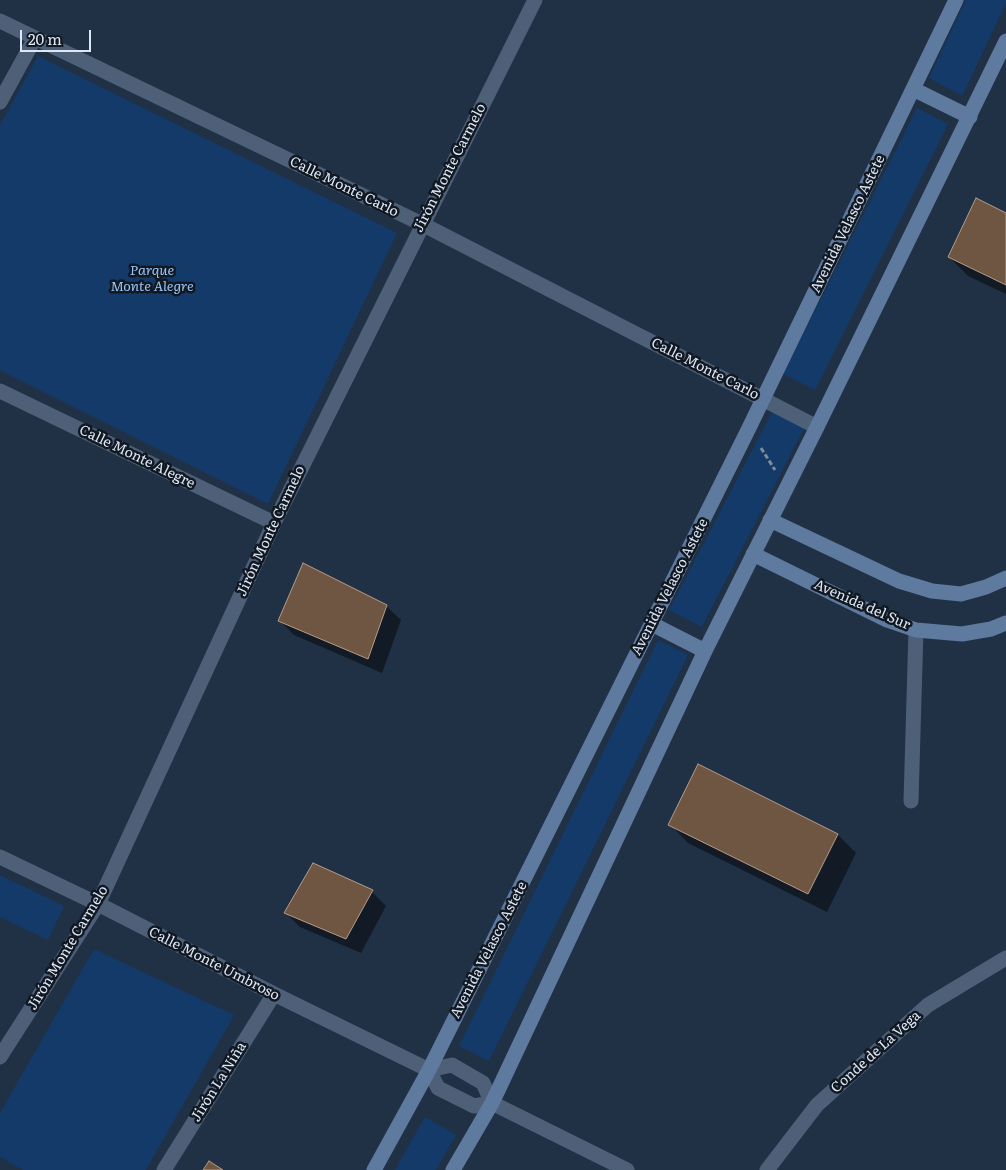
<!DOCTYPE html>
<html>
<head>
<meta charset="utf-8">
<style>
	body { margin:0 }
	#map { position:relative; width:1006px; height:1170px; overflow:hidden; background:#203146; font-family:Literata,serif }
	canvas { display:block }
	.scale { position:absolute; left:20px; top:30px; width:71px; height:22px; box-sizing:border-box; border:2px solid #dde8f6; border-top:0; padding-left:6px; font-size:15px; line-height:18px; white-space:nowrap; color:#dde8f6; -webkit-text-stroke:4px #111822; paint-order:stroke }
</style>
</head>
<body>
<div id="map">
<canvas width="1006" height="1170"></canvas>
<div class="scale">20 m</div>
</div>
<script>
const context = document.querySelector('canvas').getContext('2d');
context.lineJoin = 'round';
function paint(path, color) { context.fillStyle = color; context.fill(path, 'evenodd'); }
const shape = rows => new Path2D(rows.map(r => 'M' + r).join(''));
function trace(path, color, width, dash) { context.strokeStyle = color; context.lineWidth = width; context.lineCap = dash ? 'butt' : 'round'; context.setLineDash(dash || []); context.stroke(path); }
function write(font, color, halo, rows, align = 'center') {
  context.font = font + ' Literata,serif'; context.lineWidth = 5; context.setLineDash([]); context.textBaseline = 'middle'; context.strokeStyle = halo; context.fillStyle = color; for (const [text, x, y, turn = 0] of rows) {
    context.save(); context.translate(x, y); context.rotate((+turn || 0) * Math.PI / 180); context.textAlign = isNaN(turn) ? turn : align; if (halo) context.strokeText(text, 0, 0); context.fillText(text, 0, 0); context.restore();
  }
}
const green = shape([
	[966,0,1006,0,1006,3,962,96,929,78],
	[38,56,397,233,268,504,0,370,0,125],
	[917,108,948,124,815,390,783,374],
	[773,410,805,426,702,627,669,610],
	[658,640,688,655,489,1061,459,1046],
	[0,875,64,906,48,940,0,917],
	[94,949,234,1015,146,1170,23,1170,0,1157,0,1113],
	[425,1117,456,1135,436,1170,395,1170]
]);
const shadow = shape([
	[1006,214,1006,294,968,276,949,257],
	[386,606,401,620,382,673,294,635,280,621],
	[670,824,838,835,856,853,827,912,688,843],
	[314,865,372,892,386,906,361,953,300,927,286,913]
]);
const building = shape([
	[976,198,1006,213,1006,285,948,257,976,198],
	[303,563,387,605,368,659,278,621,303,563],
	[698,764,838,834,808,894,668,825,698,764],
	[313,863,373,890,346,939,284,913,313,863],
	[209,1161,223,1170,203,1170,209,1161]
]);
const path = shape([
	[761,448,775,470]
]);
const street = shape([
	[0,21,422,224,817,427],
	[0,102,35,38],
	[0,391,274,523],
	[911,801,916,630],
	[0,857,98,904,274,994,429,1070,438,1088,474,1106,492,1103,627,1170],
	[0,1057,98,904,274,523,535,0],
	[429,1070,452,1065,483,1083,492,1103],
	[164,1170,274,994],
	[767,1170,817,1105,928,1005,1006,958]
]);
const secondary = shape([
	[913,89,970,117],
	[770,520,899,581,932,591,961,594,986,587,1006,578],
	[753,554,887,620,916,630,962,634,991,629,1006,623],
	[652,624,705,651],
	[374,1170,429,1070,749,428,956,0],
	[453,1170,492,1103,705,651,817,427,1006,41]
]);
const streetNames = [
	["Jirón Monte Carmelo",450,168,-63],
	["Calle Monte Carlo",344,187,26],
	["Avenida Velasco Astete",848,224,-64],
	["Calle Monte Carlo",705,369,27],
	["Calle Monte Alegre",137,457,26],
	["Jirón Monte Carmelo",271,531,-65],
	["Avenida Velasco Astete",670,587,-63],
	["Avenida del Sur",862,605,24],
	["Jirón Monte Carmelo",68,948,-59],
	["Avenida Velasco Astete",489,950,-63],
	["Calle Monte Umbroso",214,964,27],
	["Conde de La Vega",876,1052,-42],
	["Jirón La Niña",219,1082,-58]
];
const parkNames = [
	["Parque",152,271],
	["Monte Alegre",152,287]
];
paint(green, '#133a68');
paint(shadow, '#0007');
paint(building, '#6f5642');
trace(building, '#b79c86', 1);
trace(path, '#7d8b9c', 3, [5, 2.5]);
trace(street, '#4d6078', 15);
trace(secondary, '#5e7a9e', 15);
write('14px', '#dde8f6', '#111822', streetNames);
write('italic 14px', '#99c3f7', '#111822', parkNames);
</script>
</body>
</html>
